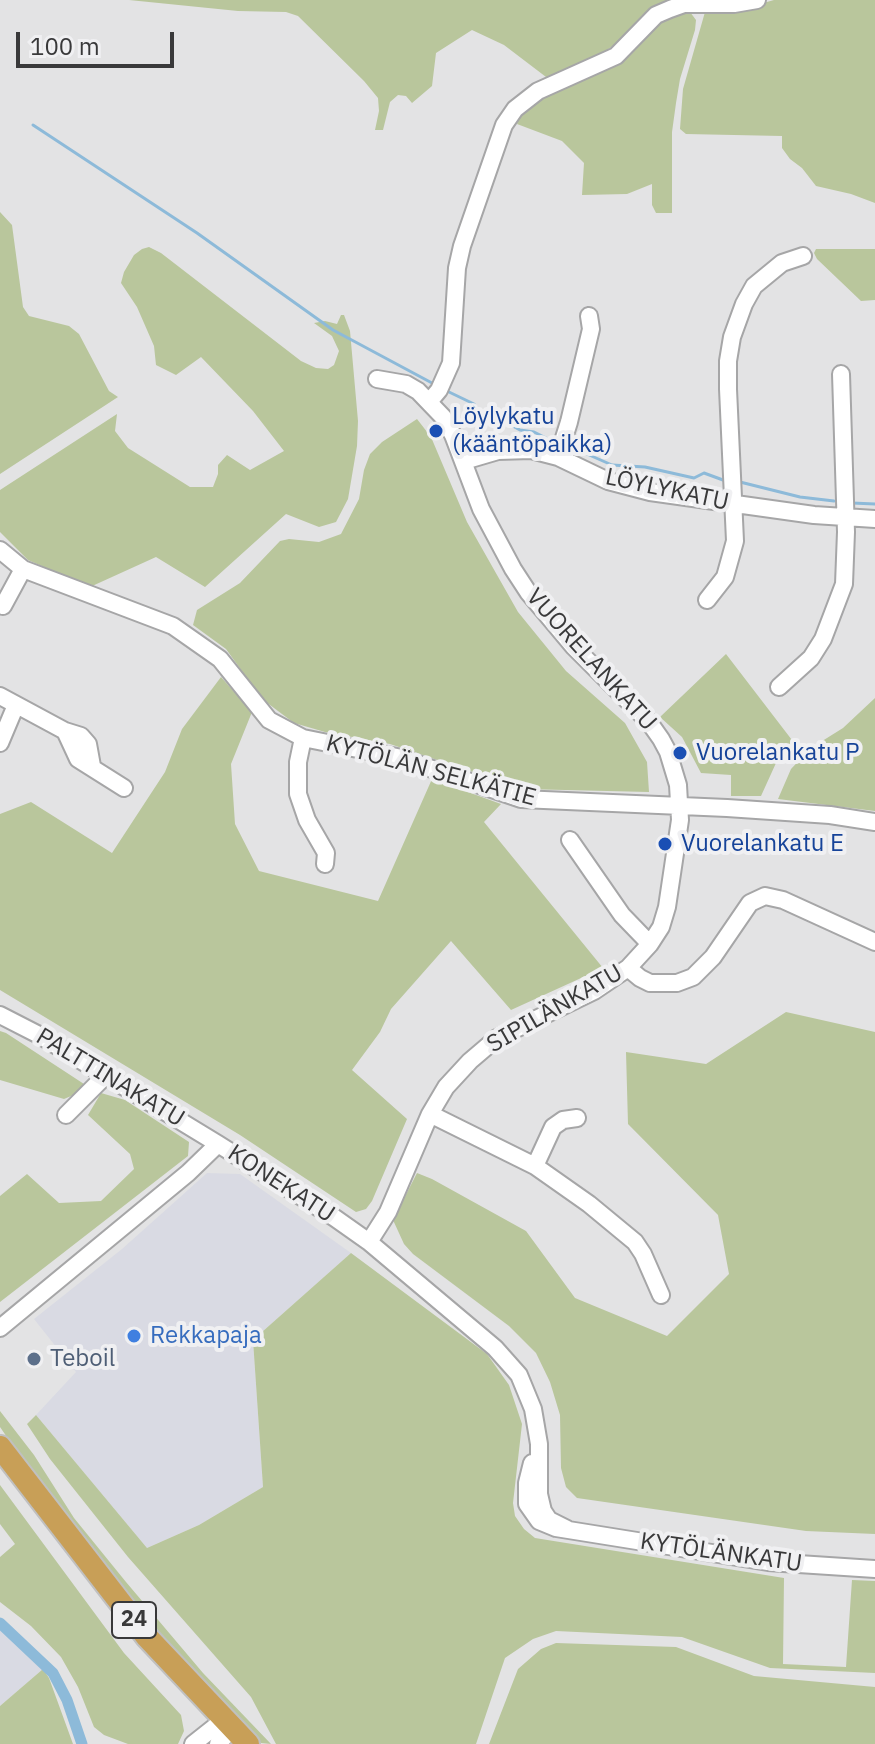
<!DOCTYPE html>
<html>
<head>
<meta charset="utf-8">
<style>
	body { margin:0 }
	#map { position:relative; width:875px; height:1744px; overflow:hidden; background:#e3e3e4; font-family:"IBM Plex Sans",sans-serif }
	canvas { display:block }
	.scale { position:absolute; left:16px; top:32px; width:158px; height:36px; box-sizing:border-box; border:4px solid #39393a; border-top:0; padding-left:10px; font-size:24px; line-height:28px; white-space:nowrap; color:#39393a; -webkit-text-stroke:6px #f0f0f2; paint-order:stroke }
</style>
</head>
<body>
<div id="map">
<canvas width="875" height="1744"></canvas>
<div class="scale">100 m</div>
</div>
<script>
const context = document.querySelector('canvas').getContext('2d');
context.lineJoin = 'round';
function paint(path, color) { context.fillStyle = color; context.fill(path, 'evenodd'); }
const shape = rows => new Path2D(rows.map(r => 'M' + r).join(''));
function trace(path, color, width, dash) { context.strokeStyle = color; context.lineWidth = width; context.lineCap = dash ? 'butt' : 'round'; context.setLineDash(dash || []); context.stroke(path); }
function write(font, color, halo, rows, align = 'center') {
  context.font = font + ' "IBM Plex Sans",sans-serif'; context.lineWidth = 8; context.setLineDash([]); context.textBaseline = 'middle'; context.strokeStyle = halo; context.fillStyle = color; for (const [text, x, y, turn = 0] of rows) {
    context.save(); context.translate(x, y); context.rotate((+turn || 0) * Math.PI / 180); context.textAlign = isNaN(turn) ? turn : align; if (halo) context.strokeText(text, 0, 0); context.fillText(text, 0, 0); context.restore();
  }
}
const built = shape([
	[207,1173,240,1174,351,1253,253,1340,263,1487,199,1525,147,1548,36,1415,76,1372,34,1319,122,1249],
	[0,1628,43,1669,0,1706]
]);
const green = shape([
	[129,0,668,0,659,4,630,33,603,53,581,62,582,67,550,80,504,45,472,30,436,53,432,86,412,103,406,96,398,95,390,102,383,130,375,130,379,111,378,98,364,81,298,16,286,12,238,11],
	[774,0,875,0,875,203,851,194,816,186,802,168,790,159,782,148,782,136,686,134,680,129,683,89,705,12,738,12,740,7,749,7],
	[690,12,696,20,695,30,680,79,676,103,672,132,672,213,656,213,652,205,652,184,627,194,582,195,584,163,562,141,517,124,521,113,528,104,611,64,635,49,667,17,678,13],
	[0,212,12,225,23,307,29,316,69,326,79,334,109,391,118,397,0,474],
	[149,247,161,253,301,361,316,368,328,369,334,365,339,351,332,336,314,323,325,321,337,324,341,315,344,315,350,331,358,421,357,446,348,499,336,522,319,527,286,514,205,587,156,557,90,587,28,560,0,532,0,490,117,414,115,431,128,448,190,487,213,487,218,474,218,465,227,455,250,470,284,451,253,411,201,357,176,375,156,365,154,346,137,307,121,283,124,272,134,255,142,249],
	[816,249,875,249,875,300,861,301,817,259,814,253],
	[417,419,431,437,467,522,518,612,566,671,625,723,647,762,649,792,523,789,390,744,325,732,294,723,262,699,226,649,193,625,197,610,240,583,280,541,289,539,319,542,341,534,359,499,364,470,370,454,382,442],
	[726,654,795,744,776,763,761,796,731,796,731,775,701,773,682,737,660,717],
	[221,677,252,712,231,764,235,824,259,871,378,901,432,779,501,804,484,822,603,968,511,1010,451,941,391,1009,380,1032,352,1070,407,1119,372,1201,366,1209,356,1212,240,1135,0,990,0,814,31,802,112,853,165,772,182,729],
	[875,698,875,811,778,799,791,769,811,748,843,728],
	[786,1012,875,1032,875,1534,806,1531,577,1498,566,1487,561,1468,560,1415,550,1382,536,1353,509,1326,413,1254,404,1244,393,1220,417,1173,432,1179,526,1231,575,1298,667,1336,729,1274,718,1215,628,1124,626,1052,706,1064],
	[0,1031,6,1033,84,1084,76,1094,64,1099,0,1080],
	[101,1093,125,1100,189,1142,188,1156,0,1302,0,1196,27,1174,59,1203,101,1201,134,1169,130,1154,88,1115],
	[351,1253,487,1354,509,1385,522,1424,513,1503,515,1516,524,1529,535,1538,784,1578,783,1664,846,1667,852,1580,875,1581,875,1673,770,1668,682,1637,556,1631,533,1639,505,1658,476,1744,276,1744,251,1697,128,1557,50,1459,27,1424,36,1415,147,1548,199,1525,263,1487,253,1340],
	[0,1411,34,1455,74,1518,126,1582,203,1673,271,1744,261,1743,206,1691,149,1629,53,1504,0,1427],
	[0,1485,124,1653,181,1715,184,1731,178,1744,128,1744,104,1735,94,1727,78,1687,61,1657,31,1626,0,1602,0,1557,15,1544,0,1524],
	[556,1643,676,1647,754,1676,875,1687,875,1744,489,1744,518,1669,541,1649],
	[43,1669,49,1678,73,1744,0,1744,0,1706]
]);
const stream = shape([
	[33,125,197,233,333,330,432,383],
	[449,392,474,404,481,417,495,423,509,424,520,430,534,432,554,442],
	[571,447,612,465,645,467,694,478,704,473,723,480],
	[740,482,800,497,834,501],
	[852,503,875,504]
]);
const canal = shape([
	[0,1623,53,1673,67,1700,82,1744]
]);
const minor = shape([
	[429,402,439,390,451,363,457,268,462,246,504,125,515,109,538,91,616,56,656,15,670,9,684,4,734,4,757,0],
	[558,457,569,422,591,329,589,316],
	[464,461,498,451,531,450,558,457,608,481,650,492,814,515,875,519],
	[0,550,23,569,173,626,220,659,269,720,303,738,397,757,521,799,727,808,830,815,875,822],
	[707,600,725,577,735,541,728,389,728,361,732,337,744,304,754,286,782,263,803,256],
	[3,606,23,569],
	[779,687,811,658,823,639,844,584,846,532,841,374],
	[0,696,65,731,81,736,88,744,92,766],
	[65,731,78,759,124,788],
	[303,738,298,762,298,794,307,820,326,853,325,864],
	[0,743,16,705],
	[570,840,622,915,650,944],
	[628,968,640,978,650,983,677,983,693,977,713,957,750,903,765,896,783,900,875,942],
	[0,1015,39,1035,218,1144,335,1218,369,1242,495,1348,519,1375,533,1409,539,1444,539,1494,543,1511,549,1520,567,1529],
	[430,1114,535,1166,589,1204,635,1242,643,1254,661,1295],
	[66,1115,106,1075],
	[535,1166,553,1127,563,1120,577,1118],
	[369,1242,388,1212,430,1114,446,1087,470,1061,497,1038,594,991,628,968,650,944,661,927,667,907,680,820,678,785,668,752,661,739,649,722,574,647,528,592,513,569,481,509,453,435,443,417,418,391,406,384,377,379],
	[0,1328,188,1173,218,1144],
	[532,1463,527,1483,527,1504,539,1521,556,1528,768,1562,875,1569],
	[193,1744,217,1725,227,1723,226,1735,218,1744]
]);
const highway = shape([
	[0,1447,147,1637,248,1744]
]);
const markers = [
	[436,431,8,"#1a4fb4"],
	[680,753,8,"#1a4fb4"],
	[665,844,8,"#1a4fb4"],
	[134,1336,8,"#3f7fe0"],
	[34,1359,8,"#5c6f8a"]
];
const shields = [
	[134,1620,44]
];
const shieldNames = [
	["24",134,1620]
];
const transitNames = [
	["Löylykatu",452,417],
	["(kääntöpaikka)",452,445],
	["Vuorelankatu P",696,753],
	["Vuorelankatu E",681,844]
];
const streetNames = [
	["LÖYLYKATU",667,490,12],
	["VUORELANKATU",591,660,48],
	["KYTÖLÄN SELKÄTIE",431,771,15],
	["SIPILÄNKATU",555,1009,-30],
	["PALTTINAKATU",110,1078,31],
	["KONEKATU",281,1184,33],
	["KYTÖLÄNKATU",721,1553,8]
];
const shopNames = [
	["Rekkapaja",150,1336]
];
const serviceNames = [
	["Teboil",50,1359]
];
paint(built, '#d9dae3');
paint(green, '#b9c69c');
trace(stream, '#8dbad9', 3);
trace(canal, '#8dbad9', 11);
trace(minor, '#a6a6a7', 20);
trace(highway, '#c0c0c0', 26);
trace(minor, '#fff', 16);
trace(highway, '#c89f57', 22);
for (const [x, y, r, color] of markers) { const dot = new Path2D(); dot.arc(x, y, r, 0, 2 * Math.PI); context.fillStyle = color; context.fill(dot); trace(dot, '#f0f0f2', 3); }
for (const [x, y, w] of shields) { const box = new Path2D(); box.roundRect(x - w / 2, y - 18, w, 36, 6); context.fillStyle = '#f0f0f2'; context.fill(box); trace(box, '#39393a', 2); }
write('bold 22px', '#39393a', null, shieldNames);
write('24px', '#164399', '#f0f0f2', transitNames, 'left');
write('24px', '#39393a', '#f0f0f2', streetNames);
write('24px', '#366cbe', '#f0f0f2', shopNames, 'left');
write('24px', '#4e5e75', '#f0f0f2', serviceNames, 'left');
</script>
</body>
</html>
